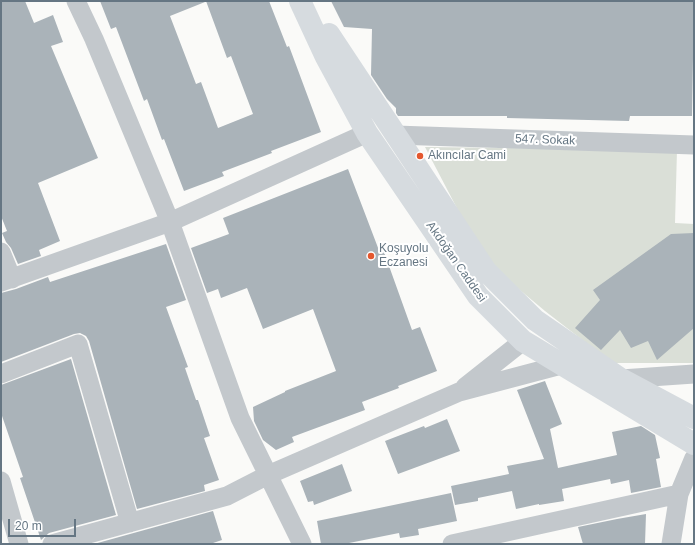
<!DOCTYPE html>
<html>
<head>
<meta charset="utf-8">
<style>
	body { margin:0 }
	#map { position:relative; width:695px; height:545px; overflow:hidden; background:#fafaf8; font-family:Arial,sans-serif }
	canvas { display:block }
	.frame { position:absolute; inset:0; border:2px solid #657683; pointer-events:none }
	.scale { position:absolute; left:8px; top:519px; width:68px; height:18px; box-sizing:border-box; border:2px solid #657683; border-top:0; padding-left:5px; font-size:12px; line-height:14px; white-space:nowrap; color:#657683; -webkit-text-stroke:3px #fff; paint-order:stroke }
</style>
</head>
<body>
<div id="map">
<canvas width="695" height="545"></canvas>
<div class="frame"></div>
<div class="scale">20 m</div>
</div>
<script>
const context = document.querySelector('canvas').getContext('2d');
context.lineJoin = 'round';
function paint(path, color) { context.fillStyle = color; context.fill(path, 'evenodd'); }
const shape = rows => new Path2D(rows.map(r => 'M' + r).join(''));
function trace(path, color, width, dash) { context.strokeStyle = color; context.lineWidth = width; context.lineCap = dash ? 'butt' : 'round'; context.setLineDash(dash || []); context.stroke(path); }
function write(font, color, halo, rows, align = 'center') {
  context.font = font + ' Arial,sans-serif'; context.lineWidth = 4; context.setLineDash([]); context.textBaseline = 'middle'; context.strokeStyle = halo; context.fillStyle = color; for (const [text, x, y, turn = 0] of rows) {
    context.save(); context.translate(x, y); context.rotate((+turn || 0) * Math.PI / 180); context.textAlign = isNaN(turn) ? turn : align; if (halo) context.strokeText(text, 0, 0); context.fillText(text, 0, 0); context.restore();
  }
}
const green = shape([
	[425,147,677,150,675,223,694,224,694,363,612,363,545,311,484,260]
]);
const building = shape([
	[1,1,25,1,34,23,53,15,63,42,51,46,98,158,38,183,60,241,39,250,41,256,18,264,11,248,6,242,2,233,7,231,1,216],
	[100,1,204,1,205,2,170,16,196,84,201,82,218,128,253,114,231,56,227,58,206,1,269,1,287,47,289,46,321,132,271,151,272,153,222,172,224,176,184,191,164,139,162,140,147,99,144,101,116,27,111,29],
	[331,1,694,1,692,116,630,116,629,121,507,118,507,116,398,116,396,113,396,108,387,99,371,75,372,29,344,27],
	[348,169,380,253,384,252,412,330,420,327,437,371,398,386,399,388,362,402,365,410,292,437,294,442,276,450,263,440,254,421,253,407,285,392,285,391,336,371,313,309,263,329,247,288,221,298,218,289,207,293,191,248,229,234,223,218],
	[694,233,694,328,657,360,648,341,631,348,620,330,601,350,575,328,600,300,593,290,671,234],
	[166,244,186,300,166,307,188,367,185,368,196,400,198,400,210,436,204,438,219,480,204,485,205,491,137,509,89,341,86,336,80,333,74,334,1,362,1,293,16,289,48,277,50,282],
	[71,359,116,515,49,533,41,540,20,478,23,477,1,413,1,385],
	[545,381,562,424,550,429,558,468,617,455,612,432,641,426,655,435,660,458,656,459,661,487,631,493,629,480,611,484,610,479,562,489,564,501,539,505,539,504,516,509,512,491,478,498,478,501,455,505,451,486,509,474,507,466,544,459,517,390],
	[447,419,460,451,398,474,385,441,424,426,425,428],
	[342,464,352,491,314,505,313,501,308,502,300,481],
	[451,493,457,521,418,529,419,535,400,538,399,533,344,544,321,544,317,521],
	[213,511,222,540,210,544,94,544],
	[646,514,645,544,583,544,578,527,617,519]
]);
const street = shape([
	[76,1,94,39,170,222,240,418,302,544],
	[395,135,694,145],
	[1,252,12,279],
	[1,282,170,222,367,133],
	[1,374,78,344,130,523],
	[621,379,694,374],
	[465,387,523,341],
	[1,481,19,544],
	[52,544,227,496,268,475,459,392,561,365],
	[452,544,679,494],
	[671,544,679,494,694,458]
]);
const secondary = shape([
	[300,1,326,57,367,133,478,296,523,341,694,444],
	[329,34,486,271,535,320,621,379,694,418]
]);
const markers = [
	[420,156,4,"#e4572e"],
	[371,256,4,"#e4572e"]
];
const streetNames = [
	["547. Sokak",545,140,2],
	["Akdoğan Caddesi",456,262,55]
];
const poiNames = [
	["Akıncılar Cami",428,156],
	["Koşuyolu",379,249],
	["Eczanesi",379,263]
];
paint(green, '#dadfd7');
paint(building, '#aab3b9');
trace(street, '#c3c8cc', 19);
trace(secondary, '#d6dbdf', 22);
for (const [x, y, r, color] of markers) { const dot = new Path2D(); dot.arc(x, y, r, 0, 2 * Math.PI); context.fillStyle = color; context.fill(dot); trace(dot, '#fff', 1.5); }
write('12px', '#657683', '#fff', streetNames);
write('12px', '#657683', '#fff', poiNames, 'left');
</script>
</body>
</html>
